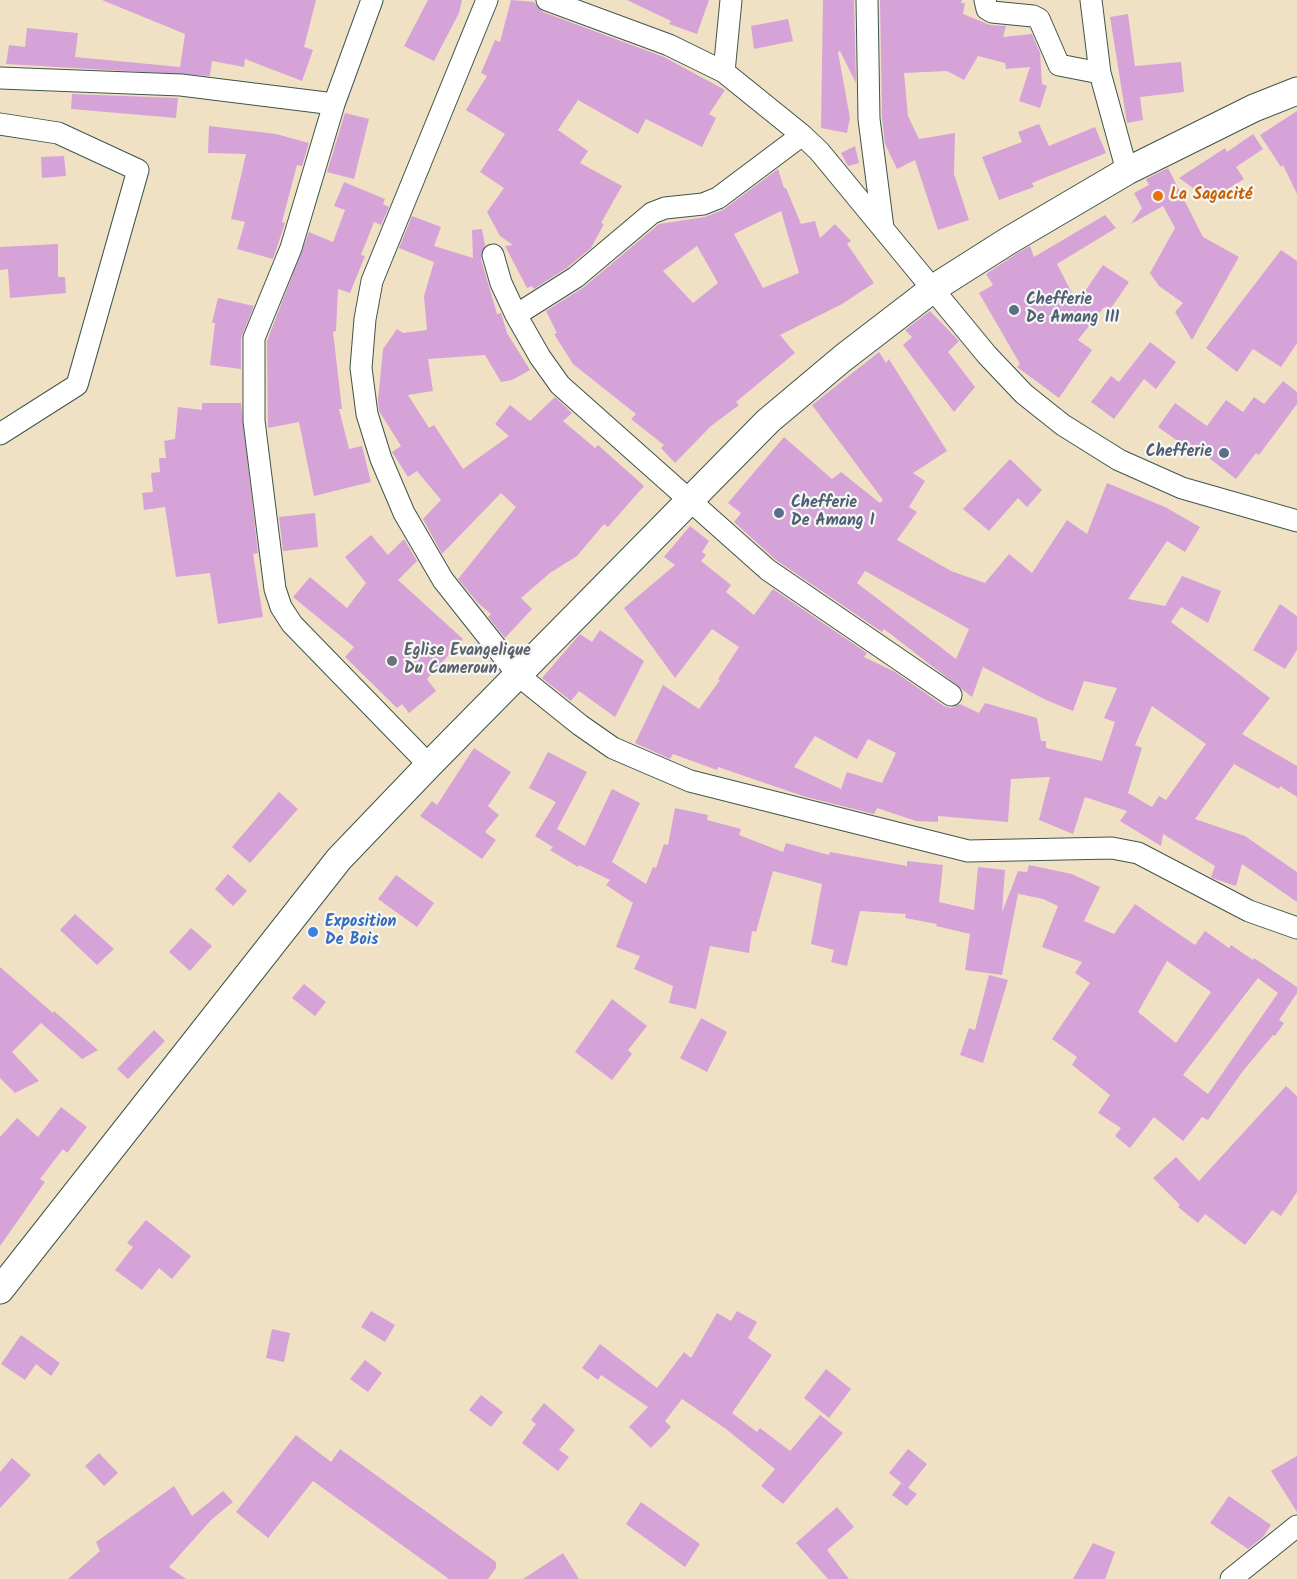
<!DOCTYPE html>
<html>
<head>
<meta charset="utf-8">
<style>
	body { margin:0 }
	canvas { display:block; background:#f0e1c4 }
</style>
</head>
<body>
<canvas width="1297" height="1579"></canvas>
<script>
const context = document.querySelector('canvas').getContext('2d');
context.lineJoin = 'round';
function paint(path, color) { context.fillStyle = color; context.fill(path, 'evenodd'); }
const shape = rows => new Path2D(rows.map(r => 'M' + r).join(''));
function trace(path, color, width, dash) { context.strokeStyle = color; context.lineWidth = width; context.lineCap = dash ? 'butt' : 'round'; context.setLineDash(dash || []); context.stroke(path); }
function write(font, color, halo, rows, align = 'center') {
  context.font = font + ' Kalam,sans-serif'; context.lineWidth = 4.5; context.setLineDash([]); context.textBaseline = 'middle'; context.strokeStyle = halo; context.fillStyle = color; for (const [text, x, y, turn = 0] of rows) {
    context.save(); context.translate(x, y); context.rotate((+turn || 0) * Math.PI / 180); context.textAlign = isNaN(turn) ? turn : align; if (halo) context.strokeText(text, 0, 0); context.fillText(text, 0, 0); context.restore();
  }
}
const building = shape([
	[102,0,316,0,304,47,313,50,302,81,245,59,244,67,212,61,210,76,6,64,9,45,25,47,27,28,78,33,75,57,180,67,185,34],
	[428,0,462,0,459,13,434,61,404,46],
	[511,0,534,2,543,12,664,57,725,90,709,114,716,118,702,147,646,119,638,134,578,100,558,130,588,151,580,163,622,186,601,223,604,224,591,248,568,267,534,289,532,286,527,288,505,246,513,245,500,236,487,212,504,188,480,172,505,134,466,110,487,76,481,73,495,40,500,42],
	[627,0,709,0,697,34,669,24,671,21],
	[823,0,854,0,856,83,840,51,838,52,850,118,847,133,821,128],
	[880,0,962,0,961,3,965,3,963,14,990,25,1006,26,1003,37,1032,34,1040,53,1042,84,1047,86,1040,108,1019,101,1030,67,1006,69,1005,63,978,56,964,80,947,71,904,73,908,116,919,139,955,133,954,174,969,220,938,230,915,160,897,169,885,144,882,118],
	[1128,14,1135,66,1181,62,1184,92,1140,97,1143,120,1127,123,1110,17],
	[788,19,793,41,754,49,751,26],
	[72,94,178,98,176,118,71,109],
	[1297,111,1297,194,1283,165,1281,167,1260,135],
	[345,113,369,119,354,179,327,172],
	[1039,124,1049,146,1095,127,1106,153,1032,183,1034,187,999,200,982,157,1022,142,1018,132],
	[209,126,276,134,309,143,302,166,297,165,282,222,285,223,273,259,237,249,245,222,231,219,246,154,208,153],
	[1253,134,1263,149,1236,167,1244,179,1210,200,1179,178,1225,148,1227,152],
	[855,146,859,163,848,166,841,153],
	[64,156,66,176,42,178,41,157],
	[1168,168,1203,237,1239,257,1192,340,1175,312,1183,303,1159,286,1150,273,1175,228,1163,206,1131,224,1142,208,1134,193,1149,185,1146,179],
	[778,169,784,188,786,188,801,224,815,221,820,238,835,224,851,241,847,244,874,283,842,304,780,335,795,353,736,402,739,405,711,426,675,463,661,448,664,445,631,419,636,414,573,364,554,334,557,333,546,311,584,287,659,224,705,217,723,210],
	[781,211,799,273,763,288,734,234],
	[697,246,718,283,693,303,663,271],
	[344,182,385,199,383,204,389,207,381,225,374,222,361,255,365,256,350,293,338,289,336,331,333,332,342,409,339,409,349,449,362,446,371,482,314,496,299,422,268,428,267,341,309,232,333,242,345,210,334,206],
	[1105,215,1116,228,1057,264,1077,303,1103,265,1129,282,1109,311,1104,307,1078,340,1092,350,1059,398,1017,367,1020,364,979,293,993,285,986,274,1016,254,1030,246,1034,257],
	[412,216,441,227,434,246,473,258,472,230,482,229,485,246,481,259,497,314,501,313,507,333,530,370,512,380,501,382,485,355,428,359,433,391,408,395,429,428,434,425,463,469,509,436,495,424,510,405,530,421,555,397,572,413,563,421,595,448,598,445,644,486,608,527,604,524,577,556,550,573,521,598,532,609,505,638,488,617,491,614,478,603,458,579,516,507,501,493,442,554,423,519,441,500,417,471,408,477,392,452,401,446,379,411,378,400,383,349,397,329,403,333,427,330,424,296,434,262,399,248],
	[58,244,58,277,65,277,66,293,10,298,8,269,0,270,0,247],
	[1281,250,1297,261,1297,343,1281,367,1253,349,1237,372,1206,348],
	[218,298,254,306,241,338,241,369,210,365,215,323,212,323],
	[930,311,959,341,948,352,975,387,954,412,903,345,912,337,905,330],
	[1150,342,1176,362,1156,389,1144,379,1114,419,1091,402,1111,376,1119,382],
	[879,352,886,363,889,359,947,451,913,473,925,481,909,507,917,512,897,540,951,571,985,583,1009,554,1032,573,1067,520,1087,534,1107,483,1165,507,1200,527,1185,552,1167,541,1128,599,1165,606,1182,576,1221,591,1208,623,1181,607,1171,622,1270,698,1242,734,1297,766,1297,797,1280,786,1279,789,1234,764,1195,819,1245,836,1297,872,1297,902,1242,864,1236,886,1215,879,1211,877,1215,866,1163,834,1161,846,1120,821,1127,811,1085,797,1073,834,1039,820,1050,777,1011,779,1008,822,938,816,938,822,916,821,877,808,874,814,806,797,718,767,717,770,673,754,670,759,635,743,663,685,699,709,720,680,718,679,739,647,712,629,675,678,624,608,675,565,664,557,690,526,709,541,702,552,706,555,701,561,731,585,726,592,754,615,773,589,867,653,864,657,895,672,944,706,951,708,960,704,979,713,985,703,1037,718,1041,741,1046,741,1046,748,1102,761,1115,722,1104,718,1117,688,1084,681,1073,711,1046,700,983,667,972,697,884,629,882,632,776,560,734,522,741,513,728,503,784,437,832,479,841,472,880,503,883,500,812,405],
	[865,571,969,629,956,659,857,583],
	[1152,706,1206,744,1166,800,1159,796,1152,807,1128,793,1142,748,1135,745],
	[815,736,857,759,868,739,896,753,882,783,847,772,841,789,794,767],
	[1283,381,1297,392,1297,404,1259,455,1256,453,1236,479,1195,447,1192,451,1158,427,1175,403,1207,426,1226,400,1243,412,1254,397,1264,404],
	[202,403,241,403,258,553,253,554,263,617,218,624,210,573,176,577,165,507,144,510,142,493,153,492,151,473,160,472,159,458,166,458,164,441,175,439,178,407,202,410],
	[1010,459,1042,490,1027,507,1018,498,989,531,963,509],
	[315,513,318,547,283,551,279,517],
	[371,535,388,555,404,539,417,561,398,580,463,639,427,679,436,691,409,713,402,704,397,708,345,657,354,647,293,597,310,577,347,608,366,583,345,557],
	[1280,604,1297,616,1297,650,1285,669,1253,650],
	[600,630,644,661,615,717,579,691,571,701,542,678,580,634,592,642],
	[474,748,511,772,488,806,499,815,485,832,496,840,482,859,420,816,432,801,437,805],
	[548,752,587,772,557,829,585,846,612,789,640,803,612,862,646,884,653,867,656,868,664,844,668,845,675,808,708,815,707,820,741,829,739,835,783,852,786,843,829,855,830,852,907,866,907,861,943,865,939,902,974,910,978,867,1005,870,1002,912,1010,892,1018,894,1002,975,965,970,970,934,936,926,937,924,905,918,906,914,860,911,847,966,831,962,834,950,811,944,822,884,773,871,756,932,752,931,749,953,710,946,696,1009,669,1003,673,986,634,969,640,956,616,947,633,903,606,885,610,880,579,865,578,867,550,850,553,847,535,836,556,802,529,788],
	[279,792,298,809,250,863,232,847],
	[1029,865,1072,874,1100,887,1084,921,1114,934,1135,904,1195,945,1205,931,1229,948,1231,945,1253,960,1254,958,1297,987,1297,993,1279,1020,1284,1023,1275,1036,1273,1035,1243,1071,1208,1120,1202,1117,1183,1141,1154,1117,1130,1148,1115,1136,1121,1128,1098,1113,1110,1095,1072,1065,1077,1057,1052,1039,1090,983,1075,973,1082,962,1042,947,1058,906,1043,899,1010,892,1018,871,1027,872],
	[1167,961,1211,992,1176,1043,1138,1012],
	[1258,978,1278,993,1208,1094,1183,1075],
	[228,874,247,891,233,906,215,889],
	[396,875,434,903,417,927,378,899],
	[75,914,114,949,97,965,60,930],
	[191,928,212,946,190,971,169,952],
	[0,967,53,1013,54,1011,98,1050,82,1059,41,1023,12,1052,39,1081,15,1093,0,1078],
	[989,975,1008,980,983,1063,960,1055,969,1028,975,1030],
	[304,984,326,1002,315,1016,292,998],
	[612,999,647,1026,628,1050,632,1054,612,1080,575,1052],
	[701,1018,727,1032,707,1072,680,1058],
	[154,1030,165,1041,128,1079,117,1069],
	[1286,1086,1297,1096,1297,1192,1281,1216,1272,1210,1245,1245,1205,1214,1198,1223,1178,1207,1180,1205,1153,1178,1176,1157,1199,1181],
	[61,1107,87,1127,67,1153,63,1149,40,1179,45,1182,0,1246,0,1137,17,1118,38,1137],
	[146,1220,191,1256,172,1279,159,1268,142,1290,115,1270,133,1247,127,1243],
	[371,1311,395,1325,385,1342,361,1327],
	[737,1311,757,1322,748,1338,772,1355,732,1413,757,1432,760,1428,790,1451,820,1415,843,1433,783,1504,761,1486,775,1469,726,1429,682,1399,665,1421,671,1427,651,1448,629,1427,648,1407,601,1375,598,1380,582,1368,600,1344,657,1388,684,1352,691,1358,717,1313,731,1321],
	[272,1329,290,1333,284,1362,266,1358],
	[21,1335,60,1363,51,1376,36,1364,25,1380,1,1364],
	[365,1360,382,1373,368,1392,350,1379],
	[826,1369,851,1389,829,1418,804,1398],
	[481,1395,503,1412,491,1427,469,1410],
	[544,1403,575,1430,559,1450,569,1457,558,1471,522,1443,536,1424,531,1420],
	[296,1435,331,1462,340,1449,496,1562,496,1568,488,1579,449,1579,313,1481,268,1538,236,1512],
	[908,1449,927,1464,908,1488,889,1473],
	[99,1453,118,1473,104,1486,85,1466],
	[1297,1456,1297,1512,1271,1471],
	[12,1458,31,1475,0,1508,0,1472],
	[901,1483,917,1494,907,1506,892,1495],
	[174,1486,192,1516,223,1491,233,1502,211,1520,169,1567,186,1579,68,1579,100,1551,96,1542],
	[1229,1496,1271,1525,1263,1537,1248,1549,1210,1523],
	[641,1502,700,1544,685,1567,626,1524],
	[837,1507,854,1527,827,1550,849,1579,828,1579,796,1543],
	[1093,1543,1115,1552,1105,1579,1073,1579],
	[563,1553,579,1579,523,1579]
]);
const minor = shape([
	[372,0,334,104,291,248,254,338,254,421,275,589,281,607,292,624,429,765],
	[487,0,372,281,365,319,361,368,367,414,381,459,404,513,443,580,519,676,580,725,613,748,690,781,968,851,1112,848,1138,853,1249,911,1297,928],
	[547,0,669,45,724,72,802,135,819,151,987,355,1024,394,1063,425,1119,460,1182,488,1297,521],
	[867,0,869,119,883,228],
	[985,0,987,9,992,12,1033,16,1039,19,1059,65,1100,73],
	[1091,0,1100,73,1127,171],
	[724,72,731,0],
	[0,78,181,85,334,104],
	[0,124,58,133,138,170,77,385,0,434],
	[493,255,501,283,516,315,540,357,560,385,768,570,951,695],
	[516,315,576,277,652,213,665,208,703,204,718,198,802,135],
	[1231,1579,1297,1526]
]);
const major = shape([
	[0,1290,339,859,429,765,768,421,843,358,934,288,1008,241,1127,171,1254,108,1297,91]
]);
const markers = [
	[1158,196,6,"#e8710a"],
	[1014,310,6,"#5c6f8a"],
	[1224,453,6,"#5c6f8a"],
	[779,513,6,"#5c6f8a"],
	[392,661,6,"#6b7280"],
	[313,932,6,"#3f7fe0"]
];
const foodNames = [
	["La Sagacité",1170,196]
];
const serviceNames = [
	["Chefferie",1026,301],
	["De Amang III",1026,319],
	["Chefferie",1212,453,"right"],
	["Chefferie",791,504],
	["De Amang I",791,522]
];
const worshipNames = [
	["Eglise Evangelique",404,652],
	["Du Cameroun",404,670]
];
const shopNames = [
	["Exposition",325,923],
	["De Bois",325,941]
];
paint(building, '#d6a3d8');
trace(minor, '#3e564a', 23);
trace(major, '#3e564a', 29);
trace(minor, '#fff', 21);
trace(major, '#fff', 27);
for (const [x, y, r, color] of markers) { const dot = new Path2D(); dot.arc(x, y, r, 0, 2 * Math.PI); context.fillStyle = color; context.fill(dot); trace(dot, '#f6f6f2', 2); }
write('bold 16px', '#c56008', '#f6f6f2', foodNames, 'left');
write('bold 16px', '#4e5e75', '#f6f6f2', serviceNames, 'left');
write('bold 16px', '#5b616d', '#f6f6f2', worshipNames, 'left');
write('bold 16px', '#366cbe', '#f6f6f2', shopNames, 'left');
</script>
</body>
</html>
